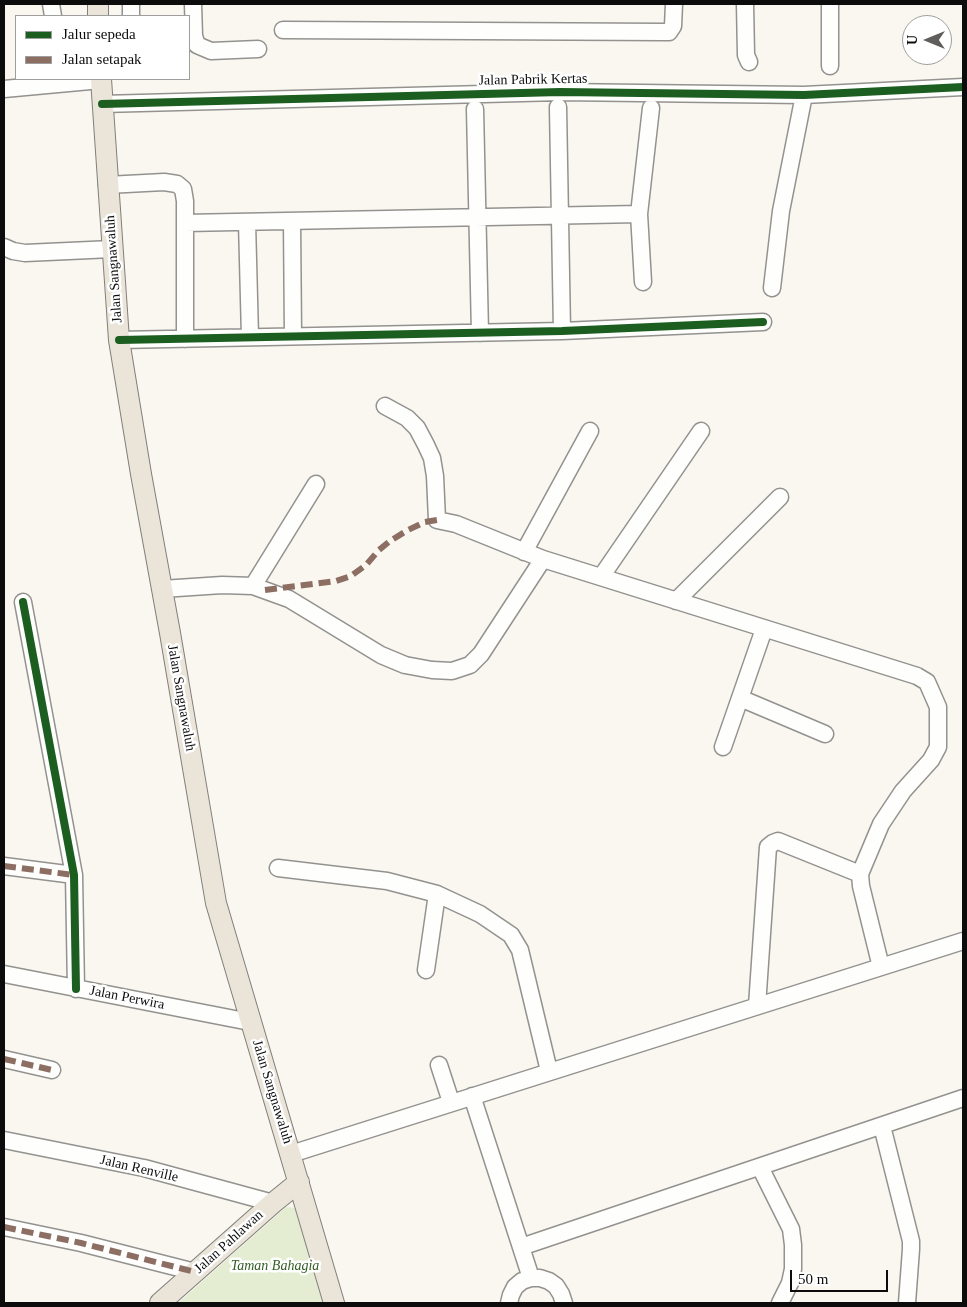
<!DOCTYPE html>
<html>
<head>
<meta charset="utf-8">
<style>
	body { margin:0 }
	#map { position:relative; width:967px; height:1307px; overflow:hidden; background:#f9f7f0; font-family:"Times New Roman",serif }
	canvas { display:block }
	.frame { position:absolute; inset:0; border:5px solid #0c0c0c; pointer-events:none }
	.legend { position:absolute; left:15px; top:15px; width:175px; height:65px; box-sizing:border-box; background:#fff; border:1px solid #9e9e9e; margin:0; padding:6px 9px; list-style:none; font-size:15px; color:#0c0c0c }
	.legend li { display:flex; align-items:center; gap:10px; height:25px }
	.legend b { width:25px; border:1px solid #9e9e9e }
	.north { position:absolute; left:902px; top:15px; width:50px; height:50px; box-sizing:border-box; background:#fff; border:1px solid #9e9e9e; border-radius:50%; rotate:270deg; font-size:14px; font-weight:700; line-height:20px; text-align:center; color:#0c0c0c }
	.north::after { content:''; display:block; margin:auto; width:18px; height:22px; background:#5f5e5c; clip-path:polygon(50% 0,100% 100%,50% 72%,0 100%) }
	.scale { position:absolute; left:790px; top:1270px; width:98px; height:22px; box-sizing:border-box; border:2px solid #0c0c0c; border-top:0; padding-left:6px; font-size:15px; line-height:18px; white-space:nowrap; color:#0c0c0c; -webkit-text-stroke:4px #fff; paint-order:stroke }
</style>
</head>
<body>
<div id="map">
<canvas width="967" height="1307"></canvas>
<div class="frame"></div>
<ul class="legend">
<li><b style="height:6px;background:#1b5e20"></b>Jalur sepeda</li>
<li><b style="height:6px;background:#8d6e63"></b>Jalan setapak</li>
</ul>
<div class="north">U</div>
<div class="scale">50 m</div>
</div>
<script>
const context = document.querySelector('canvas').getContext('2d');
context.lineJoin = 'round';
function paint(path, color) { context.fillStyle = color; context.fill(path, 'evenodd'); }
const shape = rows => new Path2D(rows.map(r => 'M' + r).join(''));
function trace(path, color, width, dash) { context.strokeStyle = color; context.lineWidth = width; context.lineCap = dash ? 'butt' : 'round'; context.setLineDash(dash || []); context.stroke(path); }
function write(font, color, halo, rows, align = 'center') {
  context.font = font + ' "Times New Roman",serif'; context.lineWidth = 5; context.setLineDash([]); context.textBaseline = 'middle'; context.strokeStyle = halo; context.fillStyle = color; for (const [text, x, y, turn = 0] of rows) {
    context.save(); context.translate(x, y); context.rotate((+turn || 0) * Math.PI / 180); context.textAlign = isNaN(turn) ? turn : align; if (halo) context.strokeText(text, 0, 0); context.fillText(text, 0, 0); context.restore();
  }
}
const green = shape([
	[286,1207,297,1208,325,1303,178,1303]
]);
const minor = shape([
	[51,4,53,16],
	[131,4,131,16],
	[193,4,194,36,197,45,211,51,258,49],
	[745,4,746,55,749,62],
	[283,30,665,32,669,32,673,26,674,4],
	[830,66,830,4],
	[4,89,101,80],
	[102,104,560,92,804,95,963,87],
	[558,107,562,331],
	[475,109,480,333],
	[107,185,164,182,177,184,183,189,185,201,185,339],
	[639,214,643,282],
	[292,221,293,336],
	[247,222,250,337],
	[185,223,639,214,651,108],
	[4,247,13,251,25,253,112,249],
	[772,288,781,211,804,95],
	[119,340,562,331,763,322],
	[385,406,407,418,417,428,426,445,432,458,435,476,437,520,456,524,543,559,917,676,927,682,938,707,938,747,931,760,903,791,881,824,860,874,861,886,881,967],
	[524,552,590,431],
	[601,577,701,431],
	[253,586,316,484],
	[162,589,222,585,253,586,289,599,381,655,405,665,432,670,452,671,470,665,481,654,543,559],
	[676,601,780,497],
	[23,602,74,875,76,989],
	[740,698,825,734],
	[723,747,764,629],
	[4,866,74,875],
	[278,868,387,881,437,894,480,914,511,935,520,950,549,1071],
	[426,970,437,894],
	[4,974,250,1022],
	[757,1006,768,847,773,843,778,841,860,874],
	[4,1059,52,1070],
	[439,1065,451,1102],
	[472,1096,531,1278],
	[882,1126,911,1241,911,1249,907,1303],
	[4,1140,144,1168,273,1203],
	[291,1154,963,941],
	[760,1167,791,1229,793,1245,793,1269,790,1283,780,1303],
	[4,1227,81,1243,195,1272],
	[521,1247,963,1098],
	[509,1303,511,1295,515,1287,522,1281,531,1278,540,1278,549,1281,556,1286,561,1294,564,1303]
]);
const major = shape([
	[98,4,98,16],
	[101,79,119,340,141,474,170,633,216,903,334,1303],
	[160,1303,273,1203,299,1182]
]);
const quiet = shape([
	[265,590,336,581,351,576,366,565,379,550,390,541,408,530,425,522,437,520],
	[4,866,74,875],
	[4,1059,52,1070],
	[4,1227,81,1243,195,1272]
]);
const cycleway = shape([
	[102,104,560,92,804,95,963,87],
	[119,340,562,331,763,322],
	[23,602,74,875,76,989]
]);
const streetNames = [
	["Jalan Pabrik Kertas",533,80,-1],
	["Jalan Sangnawaluh",114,269,-94],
	["Jalan Sangnawaluh",181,698,80],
	["Jalan Perwira",127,998,11],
	["Jalan Sangnawaluh",272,1092,73],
	["Jalan Renville",139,1169,13],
	["Jalan Pahlawan",229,1242,-42]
];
const parkNames = [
	["Taman Bahagia",275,1266]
];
paint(green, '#e4edd2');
trace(minor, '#93928f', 19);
trace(major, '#807f7c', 22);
trace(minor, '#fefefd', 16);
trace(major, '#eae4d9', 20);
trace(quiet, '#8d6e63', 6, [12, 6]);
trace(cycleway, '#1b5e20', 8);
write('14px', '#0c0c0c', '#fff', streetNames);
write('italic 14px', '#335d23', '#fff', parkNames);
</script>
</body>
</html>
